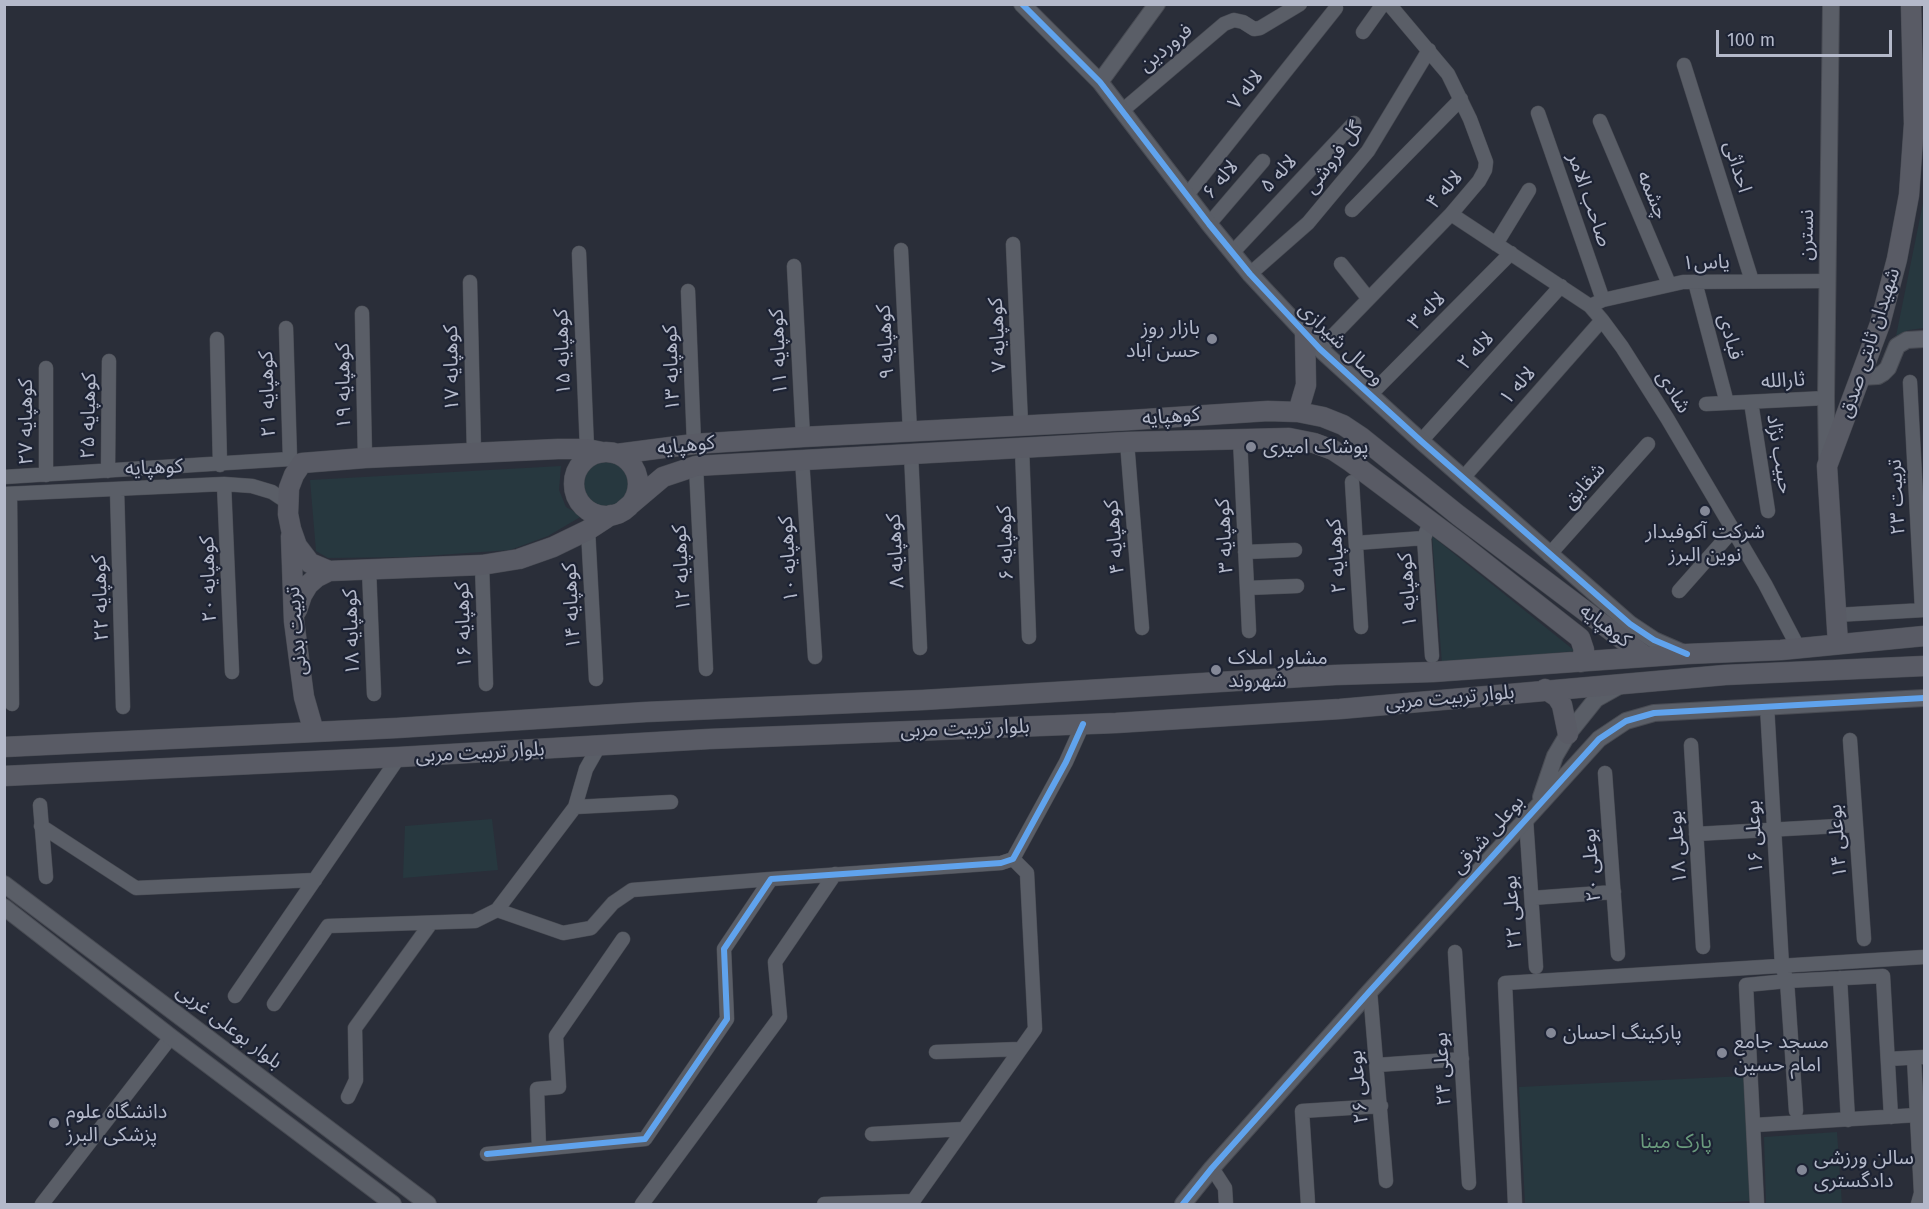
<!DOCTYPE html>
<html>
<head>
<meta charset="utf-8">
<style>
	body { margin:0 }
	#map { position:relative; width:1929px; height:1209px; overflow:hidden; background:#2a2e39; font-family:"Fira Sans",sans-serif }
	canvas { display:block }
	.frame { position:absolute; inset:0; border:6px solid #b4b9ca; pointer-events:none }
	.scale { position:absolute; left:1716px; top:30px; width:176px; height:27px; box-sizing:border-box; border:3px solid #b4b9ca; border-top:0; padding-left:8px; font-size:18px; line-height:21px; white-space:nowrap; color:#b4b9ca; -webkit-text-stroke:4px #1d2334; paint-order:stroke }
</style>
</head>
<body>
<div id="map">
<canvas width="1929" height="1209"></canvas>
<div class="frame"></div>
<div class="scale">100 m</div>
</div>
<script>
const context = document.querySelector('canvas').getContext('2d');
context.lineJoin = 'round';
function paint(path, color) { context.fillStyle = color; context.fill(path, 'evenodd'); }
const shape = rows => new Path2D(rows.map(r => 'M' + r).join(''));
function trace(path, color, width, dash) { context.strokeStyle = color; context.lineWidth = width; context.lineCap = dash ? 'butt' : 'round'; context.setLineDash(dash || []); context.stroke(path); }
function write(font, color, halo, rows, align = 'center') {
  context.font = font + ' "Fira Sans","Noto Sans Arabic",sans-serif'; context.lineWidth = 4.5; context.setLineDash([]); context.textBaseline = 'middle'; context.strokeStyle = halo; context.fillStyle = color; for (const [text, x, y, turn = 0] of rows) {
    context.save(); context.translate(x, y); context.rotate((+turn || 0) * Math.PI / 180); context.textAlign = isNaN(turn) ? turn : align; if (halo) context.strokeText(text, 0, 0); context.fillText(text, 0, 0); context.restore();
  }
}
const green = shape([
	[1924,171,1924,328,1909,330,1896,336,1923,203],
	'581 483a24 24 0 1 1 48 0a24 24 0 1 1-48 0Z',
	[561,466,559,490,566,507,582,516,548,536,510,550,410,557,328,558,316,551,310,480],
	[1432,536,1575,651,1442,664],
	[492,819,498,870,403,878,405,826],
	[1744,1076,1750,1201,1678,1204,1525,1204,1519,1087],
	[1837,1132,1842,1204,1769,1204,1766,1203,1764,1137]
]);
const minor = shape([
	[1363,32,1383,4],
	[1684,65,1752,281],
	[1123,110,1224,24,1234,20,1243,22,1254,29,1260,28,1300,4],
	[1538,113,1603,300],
	[1600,121,1669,284],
	[1187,195,1336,8],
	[1352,210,1461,99],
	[1451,214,1590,306,1602,320,1622,347,1667,418,1765,584,1799,649],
	[1209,224,1263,161],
	[1013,244,1021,424],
	[1496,244,1529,190],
	[901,250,910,432],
	[1233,252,1354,123],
	[579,253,587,449],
	[1341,264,1368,298],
	[794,266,803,437],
	[1250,274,1308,223,1368,151,1429,50],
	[470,282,474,453],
	[1695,282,1727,403],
	[688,291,694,444],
	[1590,306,1603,300,1683,282,1827,281],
	[362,313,365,458],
	[286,328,290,459],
	[217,339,220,465],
	[1320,349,1451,214,1479,181,1485,170,1486,162,1470,119,1448,74,1389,4],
	[46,368,46,475],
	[1910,382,1922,610],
	[1370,395,1511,253],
	[1751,402,1768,511],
	[1706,404,1826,398],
	[1240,439,1249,631],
	[1421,441,1561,286],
	[1127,442,1142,628],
	[1022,448,1029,637],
	[911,453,920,648],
	[802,459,815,657],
	[696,466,706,669],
	[108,471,109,361],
	[4,477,290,459,302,463],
	[1463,478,1602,320],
	[1352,482,1361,627],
	[224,484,232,672],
	[117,489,123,707],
	[4,494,224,484,252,486,272,492,287,502],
	[10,494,12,704],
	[1430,522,1424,538,1432,656],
	[588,530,596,679],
	[1356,543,1424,538],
	[1245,552,1295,550],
	[1549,555,1648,444],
	[482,565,486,684],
	[369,569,374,694],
	[1247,588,1297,586],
	[1679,591,1733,530],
	[1836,615,1924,610],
	[1767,706,1782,966,1787,981,1883,976,1891,1117],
	[1850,740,1864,939],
	[1691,745,1703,947],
	[1605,773,1618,954],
	[40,805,46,877],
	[575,807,671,802],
	[1526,819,1536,967],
	[41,826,136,888,315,880],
	[1696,834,1856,825],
	[1532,898,1614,892],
	[497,910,563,933,591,928,613,903,632,890,771,879],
	[1455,952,1469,1183],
	[1840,978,1848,1120],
	[1370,991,1386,1181],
	[235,996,399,757],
	[274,1004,328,926,475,921,497,910,575,807,586,769,599,746],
	[936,1052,1020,1049],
	[1914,1058,1921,1193,1918,1204],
	[1888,1059,1924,1057],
	[1377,1065,1462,1059],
	[348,1097,356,1080,355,1028,431,923],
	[1755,1125,1917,1115],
	[872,1134,964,1129],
	[539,1149,537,1089,559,1087,556,1036,623,939],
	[487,1154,645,1139,727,1019,724,949,771,879,1001,863,1013,859,1066,762,1083,724],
	[1212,1168,1225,1188,1226,1204],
	[42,1204,171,1037],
	[642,1204,780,1017,775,962,835,874],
	[824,1204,914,1201],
	[911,1204,1035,1029,1027,873,1013,859],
	[1308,1204,1302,1111,1381,1106],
	[1515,1204,1505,983,1924,957],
	[1757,1204,1746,985,1787,981,1796,1111]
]);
const tertiary = shape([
	[1022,4,1100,82,1209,224,1250,274,1320,349,1421,441,1630,624,1654,640,1686,654],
	[1100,82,1157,4],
	[1861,377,1878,376,1883,373,1888,368,1897,346,1907,340,1924,339],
	[1827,459,1826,398,1831,4],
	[1541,797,1555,756,1568,734,1596,699,1621,685],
	[4,884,428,1204],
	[4,907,171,1037,393,1204],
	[1183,1204,1212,1168,1370,991,1599,739,1626,721,1654,713,1924,698]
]);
const secondary = shape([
	[1298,412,1306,385,1305,334],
	[602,452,587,449,558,449,365,458,302,463,294,475,289,488,288,514,291,529,297,546,310,563,329,571,482,565,519,559,553,547,588,530,611,515],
	'574 484a32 32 0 1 1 64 0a32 32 0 1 1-64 0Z',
	[617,454,694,444,803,437,1131,420,1268,411,1298,412,1323,417,1343,425,1361,437,1458,515,1646,657],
	[624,510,663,477,696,466,1127,442,1289,438,1314,443,1333,450,1351,462,1463,546,1580,638,1584,650,1581,662],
	[291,536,294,621,304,697,314,732],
	[297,610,302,595,308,585,317,577,329,571],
	[1838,644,1827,466,1880,324,1897,259,1909,195,1914,124,1911,4],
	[1545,689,1557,697,1562,705,1568,734],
	[4,747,397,728,646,712,923,700,1335,675,1433,672,1687,654,1781,650,1924,636],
	[4,776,399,757,709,739,1116,723,1340,709,1725,675,1924,666]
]);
const cycleway = shape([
	[1022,4,1100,82,1209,224,1250,274,1320,349,1421,441,1630,624,1654,640,1687,654],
	[487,1154,645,1139,727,1019,724,949,771,879,1001,863,1013,859,1066,762,1083,724],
	[1183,1204,1212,1168,1370,991,1599,739,1626,721,1654,713,1924,698]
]);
const markers = [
	[1212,339,6,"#848897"],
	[1251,447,6,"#848897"],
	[1705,511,6,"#848897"],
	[1216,670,6,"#848897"],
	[1551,1033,6,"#848897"],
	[1722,1053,6,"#848897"],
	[54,1123,6,"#848897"],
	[1802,1170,6,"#848897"]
];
const streetNames = [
	["فروردین",1166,48,-40],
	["لاله ۷",1246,90,-52],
	["گل فروشی",1334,158,-53],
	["احداثی",1737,167,73],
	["لاله ۵",1279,174,-47],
	["لاله ۶",1221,180,-50],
	["لاله ۴",1445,190,-49],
	["چشمه",1652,195,67],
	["صاحب الامر",1589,200,71],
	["نسترن",1807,235,-89],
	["یاس۱",1706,263,-2],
	["لاله ۳",1427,311,-45],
	["کوهپایه ۷",998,335,-93],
	["قبادی",1730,337,75],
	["کوهپایه ۹",886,342,-93],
	["شهیدان ثابتی صدق",1870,343,-72],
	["وصال شیرازی",1341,344,44],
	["لاله ۲",1476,351,-48],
	["کوهپایه ۱۵",563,352,-92],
	["کوهپایه ۱۱",779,352,-93],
	["کوهپایه ۱۷",452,368,-91],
	["کوهپایه ۱۳",672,368,-92],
	["ثارالله",1783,381,-3],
	["کوهپایه ۱۹",344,386,-91],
	["لاله ۱",1518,386,-49],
	["شادی",1673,392,58],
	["کوهپایه ۲۱",268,394,-92],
	["کوهپایه ۲۵",89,416,-89],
	["کوهپایه",1171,417,-4],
	["کوهپایه ۲۷",26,422,-90],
	["کوهپایه",686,446,-6],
	["حبیب نژاد",1779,454,81],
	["کوهپایه",154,468,-3],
	["شقایق",1584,486,-48],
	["تربیت ۲۳",1897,497,-93],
	["کوهپایه ۳",1225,536,-93],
	["کوهپایه ۴",1115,537,-95],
	["کوهپایه ۶",1006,543,-92],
	["کوهپایه ۸",896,551,-93],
	["کوهپایه ۲",1337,556,-94],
	["کوهپایه ۱۰",789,559,-94],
	["کوهپایه ۱۲",682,568,-93],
	["کوهپایه ۲۰",209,579,-92],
	["کوهپایه ۱",1408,590,-94],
	["کوهپایه ۲۲",101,598,-92],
	["کوهپایه ۱۴",572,606,-93],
	["کوهپایه ۱۶",464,625,-92],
	["کوهپایه",1605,626,37],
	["تربیت بدنی",297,631,-95],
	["کوهپایه ۱۸",352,632,-92],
	["بلوار تربیت مربی",1450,698,-5],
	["بلوار تربیت مربی",965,729,-2],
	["بلوار تربیت مربی",480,753,-3],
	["بوعلی شرقی",1488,835,-48],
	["بوعلی ۱۶",1755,837,-93],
	["بوعلی ۱۴",1838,841,-94],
	["بوعلی ۱۸",1678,847,-94],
	["بوعلی ۲۰",1592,865,-94],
	["بوعلی ۲۲",1513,912,-94],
	["بلوار بوعلی غربی",229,1027,37],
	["بوعلی ۲۴",1443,1069,-93],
	["بوعلی ۲۶",1359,1087,-95]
];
const poiNames = [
	["بازار روز",1200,328,"right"],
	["حسن آباد",1200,351,"right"],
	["پوشاک امیری",1263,447],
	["شرکت آکوفیدار",1705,532,"center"],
	["نوین البرز",1705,555,"center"],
	["مشاور املاک",1228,658],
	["شهروند",1228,681],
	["پارکینگ احسان",1563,1033],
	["مسجد جامع",1734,1042],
	["امام حسین",1734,1065],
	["دانشگاه علوم",66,1112],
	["پزشکی البرز",66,1135],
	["سالن ورزشی",1814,1158],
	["دادگستری",1814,1181]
];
const parkNames = [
	["پارک مینا",1676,1142]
];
paint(green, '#27383f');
trace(minor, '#484b53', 15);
trace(tertiary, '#484b53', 18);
trace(secondary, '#484b53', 21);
trace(minor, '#5a5e67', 14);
trace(tertiary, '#5a5e67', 16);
trace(secondary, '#595b65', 20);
trace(cycleway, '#60a3ed', 6);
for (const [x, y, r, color] of markers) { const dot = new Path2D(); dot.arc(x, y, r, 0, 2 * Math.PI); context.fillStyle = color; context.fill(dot); trace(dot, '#1d2334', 2); }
write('20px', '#b4b9ca', '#1d2334', streetNames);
write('20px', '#b4b9ca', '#1d2334', poiNames, 'left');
write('20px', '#6a9b7d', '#1d2334', parkNames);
</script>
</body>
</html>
